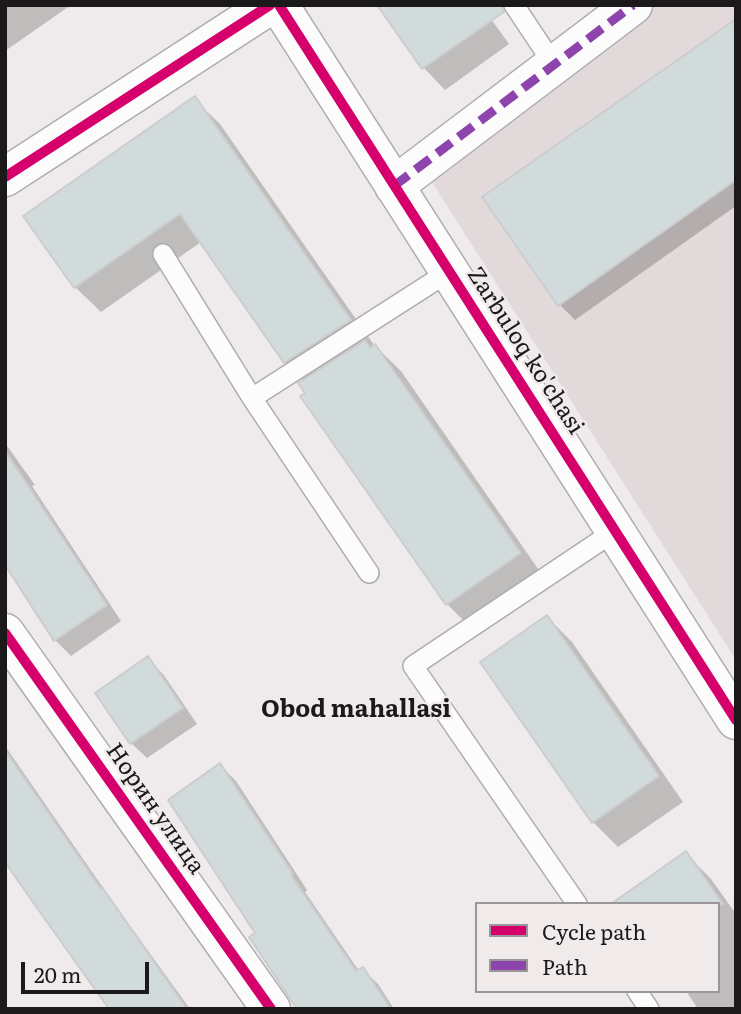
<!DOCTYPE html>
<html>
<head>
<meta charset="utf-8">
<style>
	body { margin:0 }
	#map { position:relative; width:741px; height:1014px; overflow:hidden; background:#efebec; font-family:Literata,serif }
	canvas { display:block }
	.frame { position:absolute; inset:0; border:7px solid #1b1919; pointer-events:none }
	.legend { position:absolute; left:475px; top:902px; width:245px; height:91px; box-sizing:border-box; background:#f0eaeb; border:2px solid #9b9697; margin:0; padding:9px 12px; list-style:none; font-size:21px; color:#1b1919 }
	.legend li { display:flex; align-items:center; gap:14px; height:35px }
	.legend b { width:35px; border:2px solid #9b9697 }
	.scale { position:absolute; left:21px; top:962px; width:128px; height:32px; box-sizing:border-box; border:4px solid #1b1919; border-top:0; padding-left:9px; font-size:21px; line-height:24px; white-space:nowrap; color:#1b1919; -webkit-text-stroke:5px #f0eaeb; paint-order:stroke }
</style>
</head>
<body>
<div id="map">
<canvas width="741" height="1014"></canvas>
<div class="frame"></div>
<ul class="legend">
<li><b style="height:9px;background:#d6006c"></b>Cycle path</li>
<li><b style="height:9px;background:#8e44ad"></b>Path</li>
</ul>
<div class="scale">20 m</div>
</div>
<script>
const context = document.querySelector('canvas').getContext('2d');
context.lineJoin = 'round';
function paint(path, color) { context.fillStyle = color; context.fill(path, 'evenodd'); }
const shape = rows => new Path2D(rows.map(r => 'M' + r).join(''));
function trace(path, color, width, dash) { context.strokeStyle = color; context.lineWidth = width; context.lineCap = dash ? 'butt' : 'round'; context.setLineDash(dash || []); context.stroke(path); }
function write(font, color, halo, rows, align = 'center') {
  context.font = font + ' Literata,serif'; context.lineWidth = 5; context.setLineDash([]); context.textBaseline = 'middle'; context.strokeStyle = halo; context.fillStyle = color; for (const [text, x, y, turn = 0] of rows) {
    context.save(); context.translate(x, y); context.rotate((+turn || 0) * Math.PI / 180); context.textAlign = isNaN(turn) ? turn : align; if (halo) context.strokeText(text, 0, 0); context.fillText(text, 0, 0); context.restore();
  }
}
const built = shape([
	[650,5,736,5,736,660,430,179]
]);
const shadow = shape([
	[5,5,71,5,5,51],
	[379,5,481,5,509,44,445,90,424,68],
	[736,21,736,206,575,320,559,304],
	[194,99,220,124,374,345,401,371,545,579,472,629,447,604,307,394,304,381,285,362,201,242,101,312,75,287],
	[5,443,35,485,32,486,121,621,71,656,55,640,5,561],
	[547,617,572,642,683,802,618,847,593,822],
	[148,659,163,674,197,724,147,758,131,743],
	[5,746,110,898,190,1009,113,1009,5,860],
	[220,765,236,781,307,890,305,892,359,971,362,969,378,984,394,1009,299,1009,258,933],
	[686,854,711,879,736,914,736,1009,698,1009,686,991,718,991,718,904]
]);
const building = shape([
	[377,5,502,5,504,12,422,69,377,5],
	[736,19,736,180,558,306,482,197,736,19],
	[195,96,351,320,284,363,180,214,74,288,23,216,195,96],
	[365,340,370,348,375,344,521,553,446,605,300,396,305,393,298,383,365,340],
	[5,451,107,605,54,641,5,565,5,451],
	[547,615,659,776,592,823,480,662,547,615],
	[148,656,183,708,130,744,95,693,148,656],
	[5,750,101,889,102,887,187,1009,109,1009,30,898,5,862,5,750],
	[220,763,293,874,291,875,356,971,363,967,391,1009,297,1009,249,937,255,933,168,800,220,763],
	[686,851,723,904,611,904,686,851]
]);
const lane = shape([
	[514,5,554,65],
	[163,254,252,398],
	[369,573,252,398,450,271],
	[577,904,413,666,615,531],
	[637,991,649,1009]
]);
const street = shape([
	[279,5,736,720],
	[5,177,270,5],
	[394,186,633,5],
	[5,633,271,1009]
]);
const quiet = shape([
	[394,186,633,5]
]);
const cycleway = shape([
	[279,5,736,720],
	[5,177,270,5],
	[5,633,271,1009]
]);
const streetNames = [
	["Zarbuloq ko'chasi",525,351,57],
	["Норин улица",155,809,55]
];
const neighbourhoodNames = [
	["Obod mahallasi",356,710]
];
paint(built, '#e2d9da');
paint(shadow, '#0003');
paint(building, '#d1dbdc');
trace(building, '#cdcccd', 2);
trace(lane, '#aeacac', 22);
trace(street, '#aeacac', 41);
trace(lane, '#fdfcfc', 19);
trace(street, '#fdfcfc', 38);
trace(quiet, '#8e44ad', 9, [18, 9]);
trace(cycleway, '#d6006c', 10);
write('23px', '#1b1919', '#f0eaeb', streetNames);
write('bold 24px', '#1b1919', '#f0eaeb', neighbourhoodNames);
</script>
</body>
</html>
